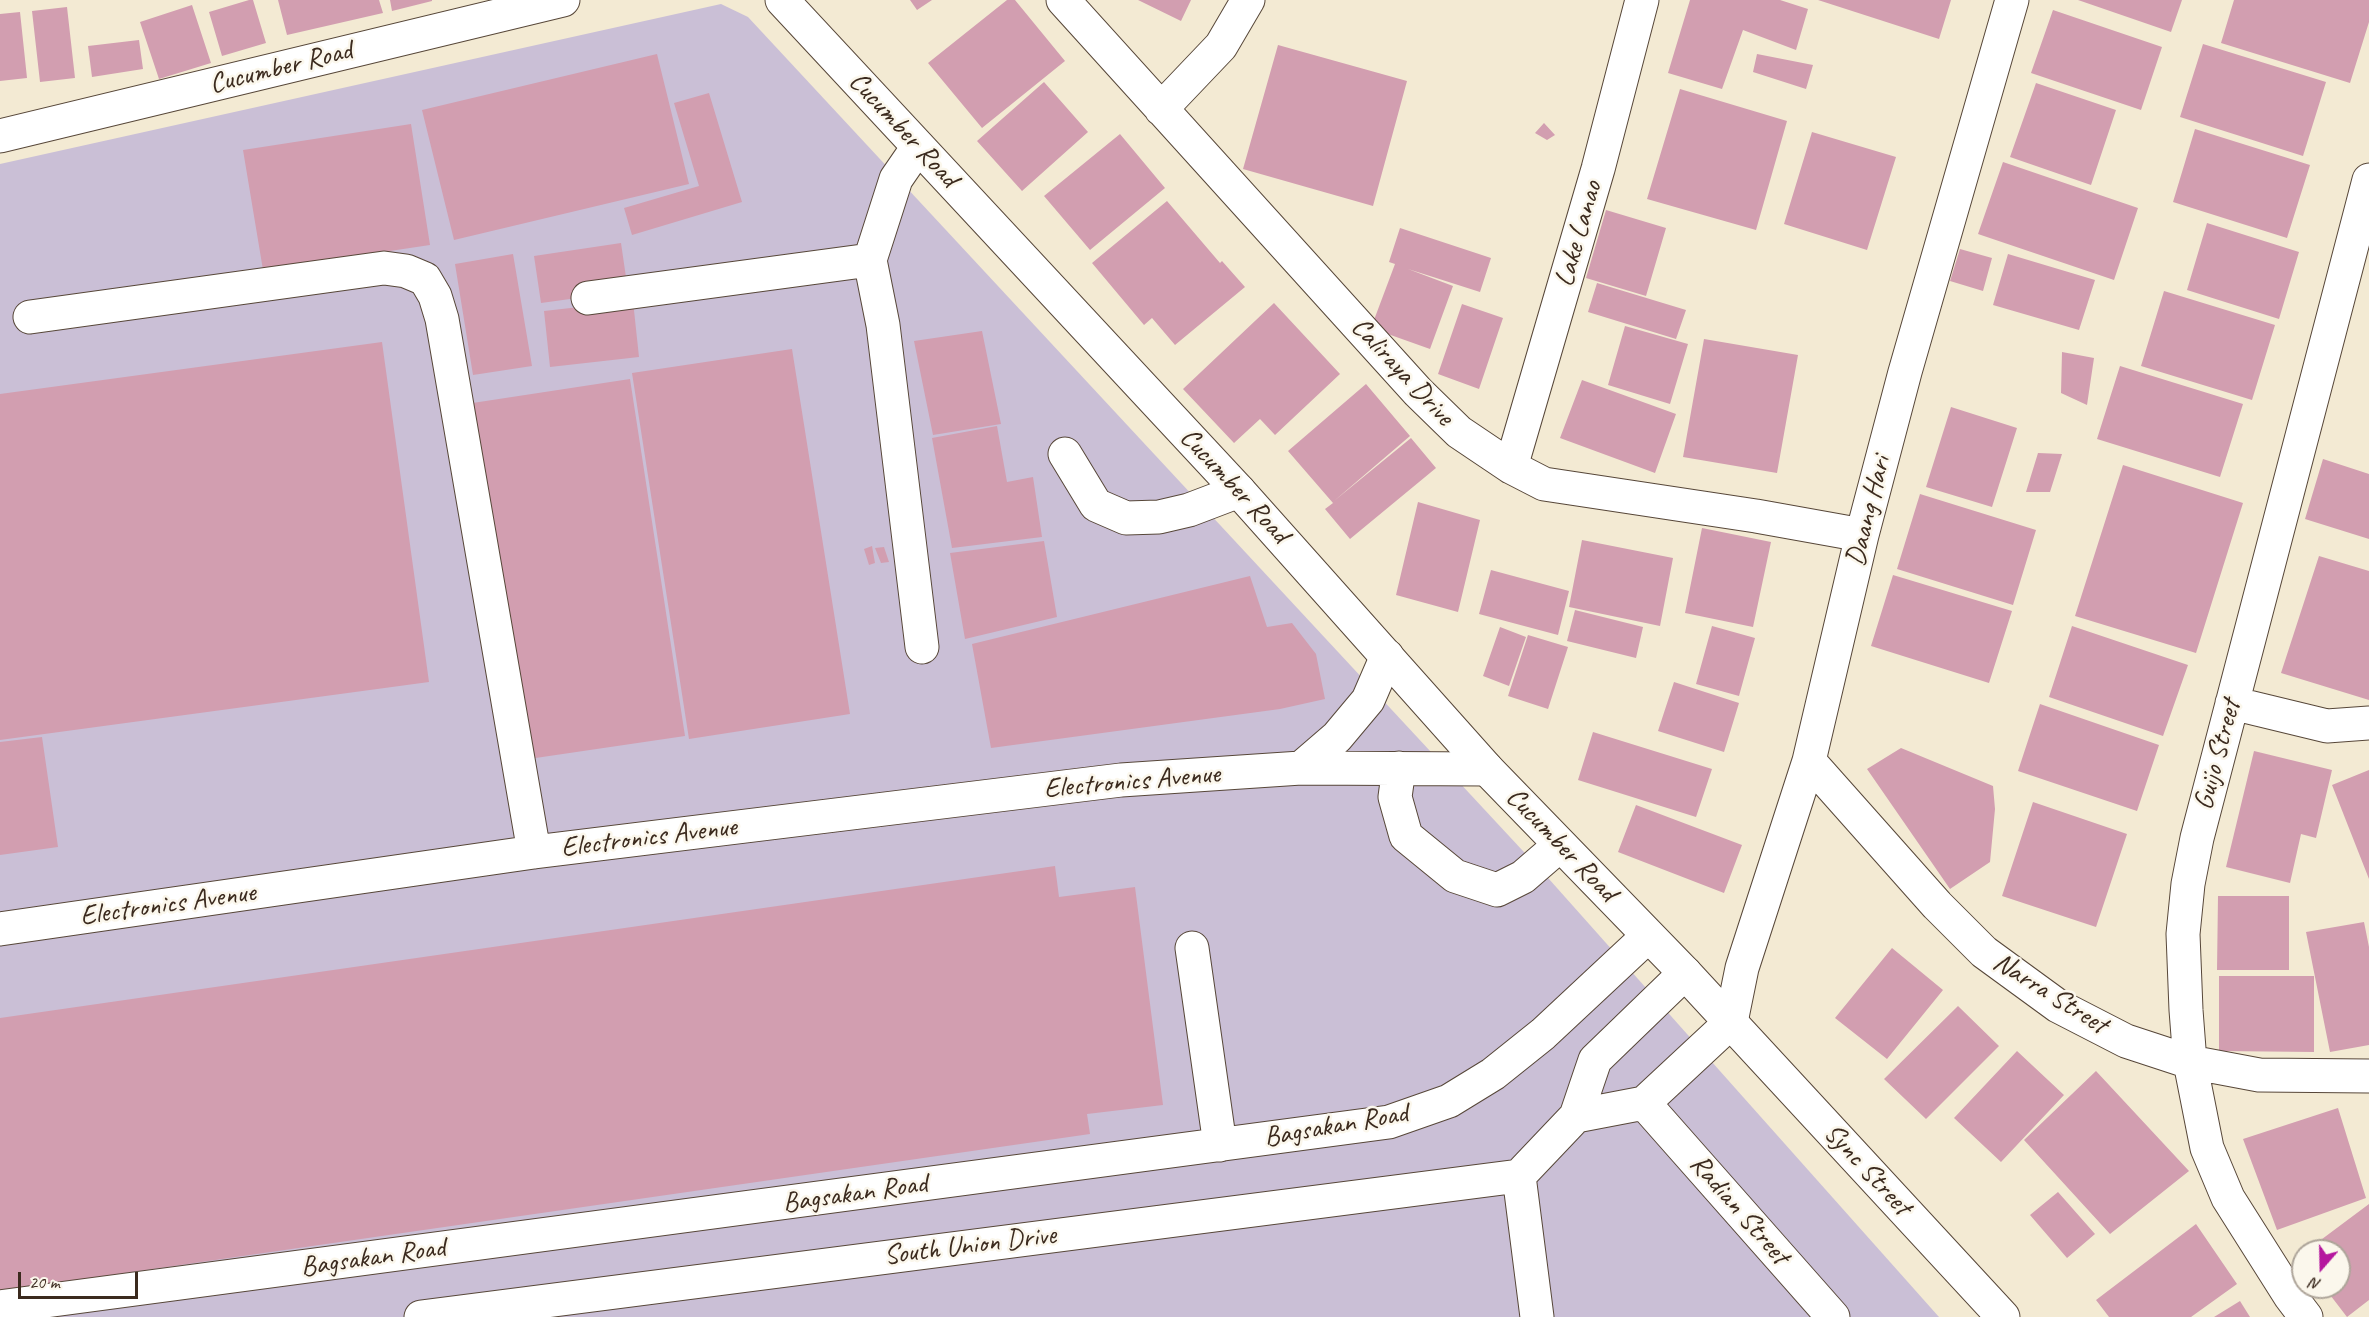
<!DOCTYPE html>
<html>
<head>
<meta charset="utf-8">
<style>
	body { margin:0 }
	#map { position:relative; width:2369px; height:1317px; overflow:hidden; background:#f3ead3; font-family:Caveat,sans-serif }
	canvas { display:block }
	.north { position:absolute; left:2291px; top:1239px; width:60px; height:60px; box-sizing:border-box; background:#fbf7ec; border:2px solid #aea59a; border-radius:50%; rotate:200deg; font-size:16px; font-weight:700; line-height:24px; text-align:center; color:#3b2a1e }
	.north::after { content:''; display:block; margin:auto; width:21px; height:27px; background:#b5179e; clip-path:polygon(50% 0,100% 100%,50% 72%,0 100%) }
	.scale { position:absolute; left:18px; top:1272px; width:120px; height:27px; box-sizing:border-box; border:3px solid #3b2a1e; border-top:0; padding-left:8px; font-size:18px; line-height:21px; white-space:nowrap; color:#3b2a1e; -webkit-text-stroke:4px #fbf7ec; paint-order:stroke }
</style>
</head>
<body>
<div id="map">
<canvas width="2369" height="1317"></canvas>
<div class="north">N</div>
<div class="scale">20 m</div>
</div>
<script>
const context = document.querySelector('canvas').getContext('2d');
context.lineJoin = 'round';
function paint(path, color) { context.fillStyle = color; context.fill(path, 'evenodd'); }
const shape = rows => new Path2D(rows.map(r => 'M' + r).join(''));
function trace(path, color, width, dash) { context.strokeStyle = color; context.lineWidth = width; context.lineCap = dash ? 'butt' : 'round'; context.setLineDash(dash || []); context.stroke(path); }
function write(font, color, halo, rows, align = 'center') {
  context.font = font + ' Caveat,sans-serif'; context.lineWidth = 5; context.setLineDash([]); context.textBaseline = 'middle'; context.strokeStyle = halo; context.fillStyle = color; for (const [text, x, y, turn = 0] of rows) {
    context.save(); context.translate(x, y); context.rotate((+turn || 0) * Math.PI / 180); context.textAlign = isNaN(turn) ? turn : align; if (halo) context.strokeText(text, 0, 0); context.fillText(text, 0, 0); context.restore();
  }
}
const industrial = shape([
	[721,4,748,17,1549,879,1939,1317,0,1317,0,164]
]);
const building = shape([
	[249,0,253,0,266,43,222,56,209,12],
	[278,0,379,0,383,13,287,35],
	[390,0,432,0,432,1,392,11],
	[910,0,932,0,917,10],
	[1007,0,1015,0,1065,61,982,128,928,63],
	[1138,0,1191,0,1181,21],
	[1690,0,1780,0,1808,9,1796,50,1743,30,1722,89,1668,73],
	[1818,0,1951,0,1939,39],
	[2078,0,2182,0,2171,32],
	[2234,0,2369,0,2369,22,2350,83,2221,43],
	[192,5,211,63,159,79,140,22],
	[67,7,75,78,40,82,32,11],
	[2053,10,2162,47,2141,110,2031,73],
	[20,12,27,78,0,81,0,14],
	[139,40,143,69,92,77,88,46],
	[2203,44,2326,82,2303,156,2180,117],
	[1278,45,1407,81,1373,206,1243,169],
	[657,54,689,184,454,240,422,110],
	[1757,54,1813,65,1806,89,1753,72],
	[1044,82,1088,132,1022,191,977,141],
	[2036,83,2116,110,2091,185,2010,157],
	[1680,89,1787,121,1756,230,1647,199],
	[709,93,742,202,632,235,624,208,699,186,674,103],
	[1544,123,1555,135,1547,140,1535,133],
	[411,124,430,245,263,270,243,150],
	[2195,129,2310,165,2287,238,2173,202],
	[1812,132,1896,157,1867,250,1784,224],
	[1120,134,1165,188,1090,250,1044,196],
	[2003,162,2138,208,2114,280,1978,234],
	[1167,201,1220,263,1222,261,1245,287,1175,345,1152,318,1144,325,1092,263],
	[1606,210,1666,228,1646,296,1586,278],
	[2207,223,2299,252,2279,319,2187,290],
	[1400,228,1491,258,1480,292,1408,269,1453,286,1430,349,1371,328,1395,264,1389,262],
	[621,243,628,291,541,303,534,256],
	[1960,249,1992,258,1983,291,1950,281],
	[513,254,532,366,473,375,455,264],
	[2008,254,2095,280,2079,330,1993,305],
	[1597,283,1686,310,1676,339,1588,312],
	[2164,291,2275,325,2252,400,2141,366],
	[633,301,639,357,550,367,544,311],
	[1274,303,1340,374,1275,435,1260,419,1234,443,1183,389],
	[1462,304,1503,318,1479,389,1438,374],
	[1625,326,1688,344,1670,404,1608,385],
	[982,331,1001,424,933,435,914,341],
	[1704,339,1798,355,1777,473,1683,457],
	[382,342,429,682,0,740,0,394],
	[792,349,850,714,689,739,632,373],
	[2062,352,2094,358,2087,405,2061,393],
	[2120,366,2243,404,2220,477,2097,439],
	[630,379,685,736,522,760,466,404],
	[1582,380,1676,414,1655,473,1560,438],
	[1366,384,1410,436,1334,501,1411,438,1436,468,1350,539,1325,509,1333,503,1288,451],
	[1951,407,2017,428,1992,507,1926,487],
	[997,426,1007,482,1033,477,1042,537,952,548,932,438],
	[2038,453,2062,454,2050,492,2026,492],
	[2323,459,2369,474,2369,539,2305,519],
	[2123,465,2243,503,2196,653,2075,616],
	[1920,494,2036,530,2013,605,1897,569],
	[1418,502,1480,520,1458,612,1396,595],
	[1702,528,1771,542,1753,627,1685,613],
	[1582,540,1673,558,1660,626,1569,607],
	[1044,541,1057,617,965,639,950,553],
	[872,546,875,563,869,565,864,549],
	[884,547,889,562,881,563,875,548],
	[2319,556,2369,571,2369,700,2281,673],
	[1491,570,1569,591,1558,635,1479,614],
	[1893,575,2012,611,1989,683,1871,646],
	[1250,576,1267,627,1292,623,1316,654,1325,699,1280,709,991,748,972,644],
	[1575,610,1643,627,1636,658,1567,641],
	[1712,626,1755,638,1739,696,1696,684],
	[2072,626,2188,665,2163,736,2049,697],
	[1500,627,1526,637,1509,686,1483,676],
	[1528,635,1568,647,1548,709,1508,696],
	[1674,682,1739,703,1724,752,1658,731],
	[2040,704,2159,745,2137,811,2018,771],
	[1593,732,1712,769,1696,817,1578,780],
	[42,737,58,847,0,855,0,742],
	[1901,748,1993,786,1995,809,1990,862,1950,889,1867,769],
	[2254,751,2332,770,2316,838,2301,834,2290,883,2226,867],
	[2369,770,2369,879,2332,785],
	[2033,802,2127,834,2096,927,2002,896],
	[1636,805,1742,845,1724,893,1618,852],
	[1055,866,1059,897,1135,887,1163,1105,1087,1114,1090,1134,0,1291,0,1018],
	[2218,896,2289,896,2289,970,2217,970],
	[2364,922,2369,947,2369,1045,2330,1052,2306,932],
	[1892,948,1943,990,1887,1059,1835,1018],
	[2219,976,2314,976,2314,1052,2219,1051],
	[1958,1006,1999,1046,1926,1119,1884,1079],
	[2017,1051,2064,1095,2001,1162,1954,1118],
	[2096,1071,2189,1171,2110,1234,2024,1140],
	[2338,1108,2366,1198,2277,1230,2243,1139],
	[2058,1192,2095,1234,2067,1258,2030,1215],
	[2369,1204,2369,1300,2347,1317,2324,1287,2339,1287,2339,1251,2306,1251],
	[2196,1224,2237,1284,2191,1317,2109,1317,2096,1300],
	[2240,1301,2250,1317,2214,1317]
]);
const minor = shape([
	[1063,0,1418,392,1459,432,1511,467,1544,484,1756,516,1862,535],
	[1161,109,1221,46,1248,0],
	[870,260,883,325,922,647],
	[588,298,870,260,896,179,918,147],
	[30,317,384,268,406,271,425,279,435,296,442,319,534,852],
	[1065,454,1096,505,1126,518,1159,517,1189,510,1239,491],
	[1511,467,1598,169,1642,0],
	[2232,703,2327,726,2369,723],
	[1809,761,1937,905,1984,952,2058,1006,2126,1041,2190,1062,2259,1075,2369,1076],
	[1301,768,1337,737,1368,700,1387,656],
	[1399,768,1395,797,1406,836,1455,876,1497,890,1523,877,1560,845],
	[0,929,534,852,1121,780,1301,768,1487,769],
	[1192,948,1220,1145],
	[1644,1103,1833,1317],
	[1576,1116,1644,1103,1731,1022,1742,968,1809,761,1862,535,1905,372,2012,0],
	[1519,1176,1576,1116,1595,1060,1685,973],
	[1519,1176,1537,1317],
	[0,1307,1389,1122,1449,1101,1493,1074,1543,1034,1648,936],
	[421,1317,1519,1176],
	[2306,1317,2290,1296,2228,1198,2207,1148,2190,1062,2186,1010,2183,934,2188,884,2197,838,2369,180]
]);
const major = shape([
	[782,0,1239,491,1487,769,1685,973,2003,1317],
	[0,136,563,0]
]);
const streetNames = [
	["Cucumber Road",281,68,-14],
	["Cucumber Road",903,130,47],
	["Lake Lanao",1579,234,-74],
	["Caliraya Drive",1402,372,47],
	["Cucumber Road",1234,486,47],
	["Daang Hari",1869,511,-76],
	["Guijo Street",2218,755,-75],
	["Electronics Avenue",1132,782,-5],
	["Electronics Avenue",649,838,-7],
	["Cucumber Road",1561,845,46],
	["Electronics Avenue",168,905,-8],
	["Narra Street",2050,994,32],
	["Bagsakan Road",1336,1126,-10],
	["Sync Street",1867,1170,47],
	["Bagsakan Road",855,1194,-8],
	["Radian Street",1739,1210,49],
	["South Union Drive",970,1246,-7],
	["Bagsakan Road",373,1258,-8]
];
paint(industrial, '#cabfd6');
paint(building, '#d29eb0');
trace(minor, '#574739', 35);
trace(major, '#574739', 35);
trace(minor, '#fff', 33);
trace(major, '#fff', 33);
write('28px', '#3b2a1e', '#fbf7ec', streetNames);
</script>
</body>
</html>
